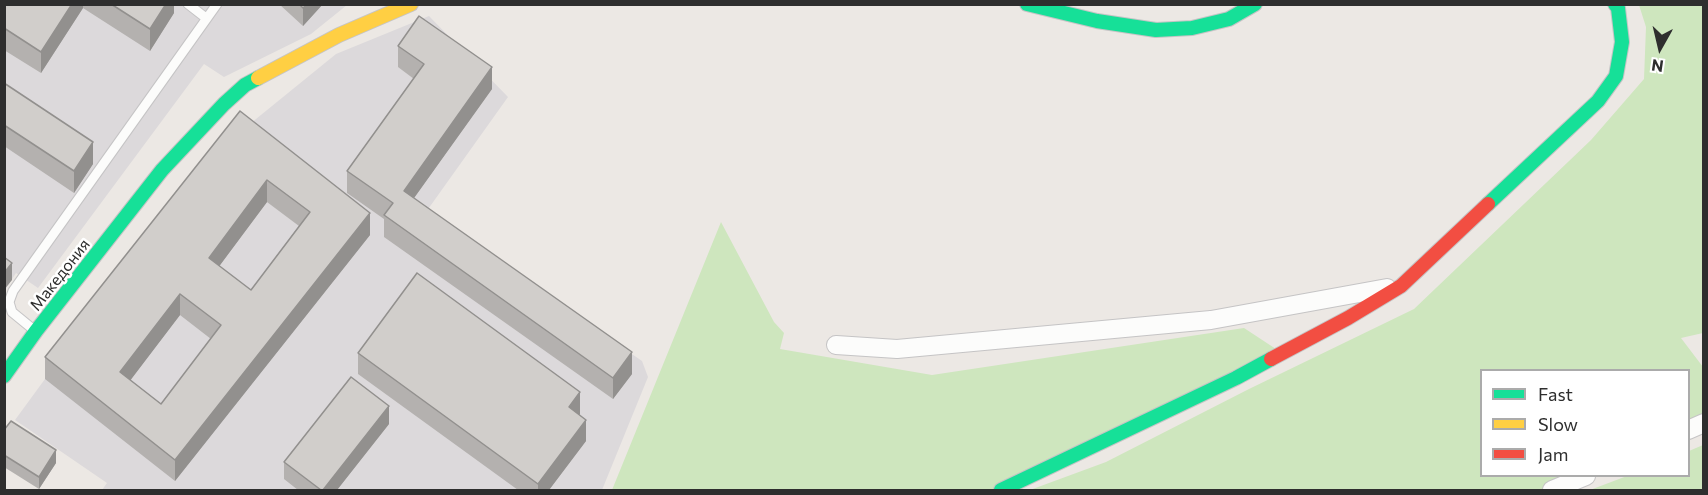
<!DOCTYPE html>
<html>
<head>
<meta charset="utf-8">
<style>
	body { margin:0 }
	#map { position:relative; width:1708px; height:495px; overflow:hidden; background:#ece8e4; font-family:Commissioner,sans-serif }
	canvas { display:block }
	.frame { position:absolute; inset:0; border:6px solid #2e2e2e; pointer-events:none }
	.legend { position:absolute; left:1480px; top:369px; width:210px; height:108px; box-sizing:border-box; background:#fff; border:2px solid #ababab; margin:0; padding:8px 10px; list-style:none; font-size:18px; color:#2e2e2e }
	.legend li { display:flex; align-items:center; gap:12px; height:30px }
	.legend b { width:30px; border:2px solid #ababab }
	.north { position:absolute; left:1630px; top:18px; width:60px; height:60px; -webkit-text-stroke:4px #fff; paint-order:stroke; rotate:188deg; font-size:16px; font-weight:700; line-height:24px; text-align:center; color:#2e2e2e }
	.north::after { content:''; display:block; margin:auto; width:21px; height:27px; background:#2e2e2e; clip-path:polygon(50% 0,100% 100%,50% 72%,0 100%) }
</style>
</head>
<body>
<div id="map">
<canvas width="1708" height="495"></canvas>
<div class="frame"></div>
<ul class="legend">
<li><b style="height:8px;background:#16e098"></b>Fast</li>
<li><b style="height:8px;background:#ffcf43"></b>Slow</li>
<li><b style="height:8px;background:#f24e42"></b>Jam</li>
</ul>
<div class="north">N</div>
</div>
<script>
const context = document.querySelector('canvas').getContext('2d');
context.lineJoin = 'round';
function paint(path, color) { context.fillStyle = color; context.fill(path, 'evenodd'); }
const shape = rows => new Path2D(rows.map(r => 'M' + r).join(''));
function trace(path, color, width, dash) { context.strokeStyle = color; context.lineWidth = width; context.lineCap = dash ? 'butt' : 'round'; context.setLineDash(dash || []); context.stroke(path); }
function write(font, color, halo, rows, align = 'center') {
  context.font = font + ' Commissioner,sans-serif'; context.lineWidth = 5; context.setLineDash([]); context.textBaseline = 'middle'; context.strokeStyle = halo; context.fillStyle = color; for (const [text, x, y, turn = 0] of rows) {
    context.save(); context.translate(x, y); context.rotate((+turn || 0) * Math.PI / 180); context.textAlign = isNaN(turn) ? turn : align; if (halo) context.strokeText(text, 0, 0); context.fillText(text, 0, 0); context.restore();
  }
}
const industrial = shape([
	[5,5,347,5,311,34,224,77,204,64,38,288,16,273,5,290],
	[429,16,508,97,426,212,642,361,648,377,602,490,102,490,107,483,15,420,45,379,240,132,336,54]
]);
const green = shape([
	[1639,5,1703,5,1703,333,1681,338,1703,367,1703,420,1689,426,1688,370,1482,370,1482,476,1580,476,1547,490,1030,490,1106,462,1249,389,1414,309,1591,140,1644,79,1646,27],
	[721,222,774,322,784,333,780,349,932,375,1244,328,1279,351,1006,490,612,490],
	[1703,445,1703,490,1590,490,1627,476,1688,476,1689,451]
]);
const lane = shape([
	[188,4,206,18],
	[34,330,12,312,9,302,13,291,217,4]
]);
const street = shape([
	[836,345,897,349,1211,320,1387,288],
	[1688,430,1704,423],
	[1552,490,1586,476]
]);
const fast = shape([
	[1027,4,1097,21,1156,30,1192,28,1229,19,1255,4],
	[1488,204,1598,101,1616,76,1622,42,1618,8,1615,4],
	[4,376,36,331,162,170,224,104,245,85,258,78],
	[1001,490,1236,378,1271,359]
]);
const slow = shape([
	[258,78,339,35,411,4]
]);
const jam = shape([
	[1271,359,1348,318,1401,286,1488,204]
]);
const wall = shape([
	[4,4,174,4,174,13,150,51,83,8,41,73,4,50],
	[279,4,323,4,303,26],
	[398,46,492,89,414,198,632,374,613,399,384,237,384,219,347,193,347,171,414,79,398,67],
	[4,83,93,164,74,193,4,146],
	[240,111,370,235,175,481,45,379,45,357],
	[267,202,299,226,251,290,219,266],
	[180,315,211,339,161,404,130,380],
	[358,353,580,414,579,415,586,441,549,490,518,490,358,374],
	[389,424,337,490,298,490,284,479,284,462],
	[4,430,56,463,39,489,4,467]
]);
const shadedWall = shape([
	[72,4,83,4,83,8,41,73,41,52],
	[166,4,174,4,174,13,150,51,150,29],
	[307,4,323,4,303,26,303,8],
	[492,67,492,89,404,212,404,191],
	[93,142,93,164,74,193,74,171],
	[267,180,267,202,209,280,209,258],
	[370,213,370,235,175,481,175,460],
	[12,263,12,280,4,290,4,273],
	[180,294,180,315,120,394,120,372],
	[632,352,632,374,613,399,613,378],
	[580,392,580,414,569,429,569,407],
	[389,406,389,424,337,490,323,490],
	[586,420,586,441,549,490,538,490,538,484],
	[56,450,56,463,39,489,39,477]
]);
const building = shape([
	[4,4,72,4,41,52,4,28,4,4],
	[111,4,166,4,150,29,111,4],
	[299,4,307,4,303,8,299,4],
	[419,16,492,67,404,191,632,352,613,378,384,215,393,203,347,171,424,64,398,46,419,16],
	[4,83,93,142,74,171,4,125,4,83],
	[240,111,370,213,175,460,45,357,240,111],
	[267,180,310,212,251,290,209,258,267,180],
	[180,294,221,325,161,404,120,372,180,294],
	[4,257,12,263,4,273,4,257],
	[417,273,580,392,569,407,586,420,538,484,358,353,417,273],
	[351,377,389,406,323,490,321,490,284,462,351,377],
	[11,421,56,450,39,477,4,455,4,430,11,421]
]);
const streetNames = [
	["Македония",60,275,-52]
];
paint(industrial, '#dcd9db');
paint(green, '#cee6be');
trace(lane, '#c5c4c5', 11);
trace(street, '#c5c4c5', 20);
trace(fast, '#c5c4c5', 16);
trace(slow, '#c5c4c5', 16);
trace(jam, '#c5c4c5', 16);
trace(lane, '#fcfcfb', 9);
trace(street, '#fcfcfb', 18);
trace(fast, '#16e098', 14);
trace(slow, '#ffcf43', 14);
trace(jam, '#f24e42', 14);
paint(wall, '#b4b1af');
paint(shadedWall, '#92908e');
paint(building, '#d1cecb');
trace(building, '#92908e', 1.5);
write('16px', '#2e2e2e', '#fff', streetNames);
</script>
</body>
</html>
